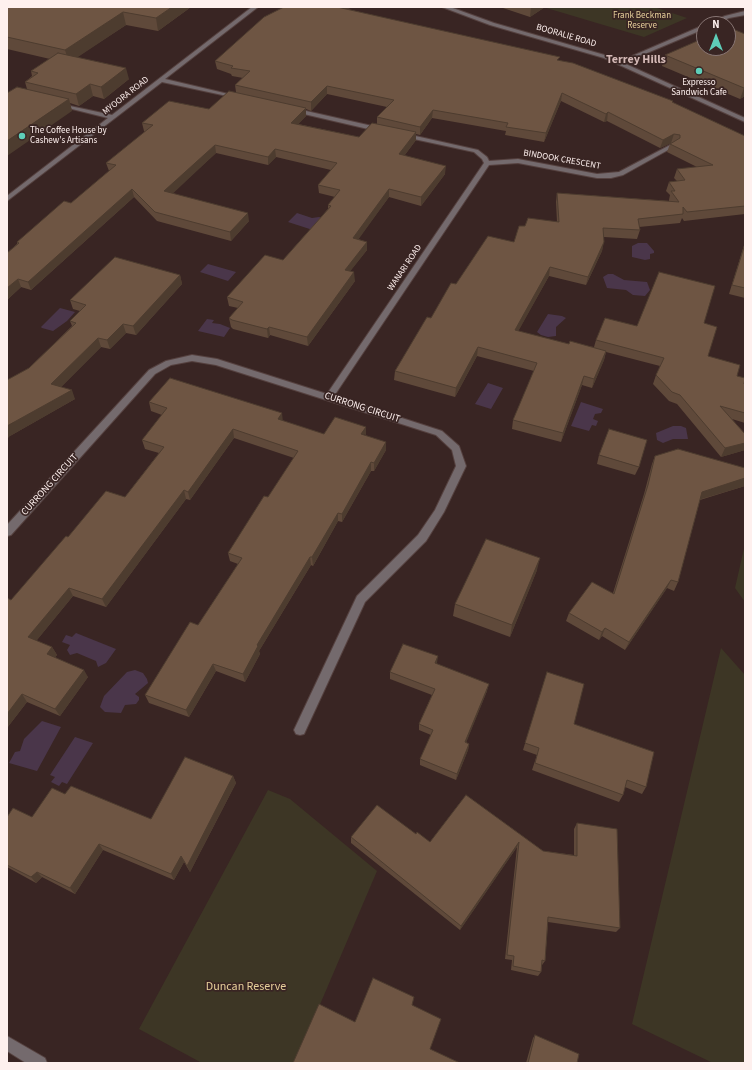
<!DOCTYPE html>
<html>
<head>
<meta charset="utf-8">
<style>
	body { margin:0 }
	#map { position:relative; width:752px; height:1070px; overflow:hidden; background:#392523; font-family:"Source Sans 3",sans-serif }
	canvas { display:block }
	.frame { position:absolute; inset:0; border:8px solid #fef0ee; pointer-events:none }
	.north { position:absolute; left:696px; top:16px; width:40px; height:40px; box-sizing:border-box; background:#392523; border:1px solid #887674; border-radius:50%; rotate:0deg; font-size:11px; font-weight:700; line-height:16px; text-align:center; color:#fef0ee }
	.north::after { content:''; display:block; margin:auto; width:14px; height:18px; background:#5eceb8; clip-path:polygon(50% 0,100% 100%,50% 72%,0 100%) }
</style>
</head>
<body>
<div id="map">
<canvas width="752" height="1070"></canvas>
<div class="frame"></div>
<div class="north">N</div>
</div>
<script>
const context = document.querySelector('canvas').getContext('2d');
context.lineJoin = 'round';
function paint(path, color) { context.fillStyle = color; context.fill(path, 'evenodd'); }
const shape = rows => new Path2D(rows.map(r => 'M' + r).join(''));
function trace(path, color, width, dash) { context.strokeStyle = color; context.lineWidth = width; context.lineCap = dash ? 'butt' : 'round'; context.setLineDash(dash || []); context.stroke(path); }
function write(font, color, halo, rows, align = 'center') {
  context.font = font + ' "Source Sans 3",sans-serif'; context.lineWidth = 3.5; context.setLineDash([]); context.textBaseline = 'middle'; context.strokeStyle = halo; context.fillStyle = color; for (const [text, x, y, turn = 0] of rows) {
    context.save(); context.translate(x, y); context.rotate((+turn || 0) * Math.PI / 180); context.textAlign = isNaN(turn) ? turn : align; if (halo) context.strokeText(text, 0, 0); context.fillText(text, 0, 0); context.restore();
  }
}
const green = shape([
	[543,7,654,7,687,18,644,37],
	[745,544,745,602,735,588],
	[721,648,745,675,745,1063,713,1063,632,1024],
	[268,790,290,799,377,871,295,1063,202,1063,139,1029]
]);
const water = shape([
	[297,213,312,218,319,217,330,220,319,232,288,222],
	[638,243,647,243,654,251,654,253,650,254,650,259,645,260,632,257,632,246],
	[208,264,236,272,228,281,200,272],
	[608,274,613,274,624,280,647,282,650,290,645,296,633,295,626,290,607,288,603,277],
	[60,308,75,312,67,321,53,331,42,328,41,327],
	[548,314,562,316,566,318,556,327,556,336,548,337,541,335,537,332],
	[207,319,214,320,212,323,220,324,230,328,224,337,198,331],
	[488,383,503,388,491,409,475,404],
	[581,402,603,409,601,413,595,414,593,419,598,421,596,426,592,425,589,431,571,426],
	[673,426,681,426,686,428,688,439,673,439,663,443,657,440,656,433],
	[76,633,116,649,106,663,98,667,96,661,77,653,70,655,67,650,70,645,62,642,66,635,72,637],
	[135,670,143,673,147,679,148,683,135,694,139,697,139,700,136,704,125,705,121,713,105,712,100,707,104,696,127,672],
	[42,721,61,727,37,771,9,763,15,752,20,751,24,739],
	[75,737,93,743,67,784,62,782,59,786,51,782,55,777,50,775]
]);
const minor = shape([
	[252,7,258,7,165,79,241,97,241,99,162,82,7,201,7,196,108,118,56,105,56,103,112,115,252,7],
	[745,11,745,15,729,18,715,24,707,24,725,16,745,11],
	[704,25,704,29,621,64,616,63,704,25],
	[293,108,381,128,384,130,381,132,291,111,290,110,293,108],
	[402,133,478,150,487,157,489,161,518,159,597,174,619,172,672,144,677,145,623,175,611,178,597,178,518,163,489,165,334,396,442,431,459,446,466,466,444,512,426,541,365,602,304,734,300,735,296,734,294,730,357,596,418,535,435,510,456,466,452,450,436,435,216,365,192,361,171,365,155,374,11,535,7,536,7,525,149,370,166,361,192,355,217,359,327,394,484,163,482,159,474,152,400,136,400,134,402,133],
	[7,1036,45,1058,47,1063,26,1063,7,1051,7,1036]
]);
const tertiary = shape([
	[442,7,450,7,494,23,608,56,745,118,745,122,604,58,490,25,442,7]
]);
const wall = shape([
	[7,7,191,7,158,31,126,25,77,57,129,79,104,99,93,96,79,106,70,103,72,111,27,89,25,82,32,76,31,71,50,59,7,49],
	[284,7,354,7,347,9,559,60,672,102,745,136,745,214,684,221,682,218,680,223,639,227,640,230,637,239,604,237,602,251,586,285,549,276,518,331,569,344,594,347,596,340,637,326,704,323,708,356,737,376,745,384,745,423,732,419,745,434,745,450,721,457,677,404,669,401,653,384,656,375,660,366,606,352,604,360,592,388,582,385,561,442,512,429,513,420,534,371,477,356,455,397,394,380,395,371,431,318,456,284,514,242,525,226,557,222,556,202,557,193,669,201,669,200,670,195,666,191,669,182,677,181,674,178,677,169,697,167,667,152,670,144,671,143,660,148,607,121,604,122,561,101,544,142,505,135,506,131,432,118,420,135,416,134,416,140,404,156,445,174,421,206,389,197,358,239,367,242,367,250,350,271,355,281,308,346,270,335,268,338,233,329,231,327,229,318,238,308,229,306,227,297,283,260,328,209,328,205,335,197,319,193,318,185,331,170,276,157,268,165,216,153,172,193,249,221,231,241,157,221,134,197,31,290,21,287,7,300,7,253,17,244,17,242,71,203,109,171,106,163,145,132,144,131,142,123,209,109,236,92,235,85,243,78,232,76,231,74,217,69,215,61],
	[327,94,387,107,377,117,377,124,359,137,298,124,306,116,306,109,311,111],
	[503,7,545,7,530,17,503,8],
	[745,34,745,96,740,99,662,66,665,55],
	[745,242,745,298,729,294],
	[180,275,182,284,136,335,126,333,110,349,101,347,61,387,75,399,10,436,29,368,72,326,70,321,80,311,73,309,70,300],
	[149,402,283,421,324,434,366,436,386,450,374,471,371,471,342,522,338,521,313,566,311,565,259,651,260,654,245,682,216,671,189,717,149,703,145,695,198,625,238,564,230,561,228,553,268,497,294,458,234,438,190,500,186,499,106,607,73,596,36,641,52,647,57,655,55,657,88,677,60,716,27,702,7,728,7,598,11,600,68,537,125,497,159,453,145,449,142,440,162,415,151,411],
	[599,455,639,467,635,475,597,464],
	[655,456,745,468,745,486,700,500,678,582,674,591,667,588,625,650,602,636,599,640,566,621,569,613,613,593,644,494,652,464],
	[537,570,510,637,453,616,455,604],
	[437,664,487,691,466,742,469,744,468,750,456,780,420,765,420,759,431,735,419,730,419,724,432,695,390,679,390,672],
	[547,672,574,724,646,787,642,794,625,787,623,795,619,802,532,770,537,755,523,750],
	[233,776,236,783,190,872,184,862,174,880,103,850,75,894,42,877,36,883,7,867,7,817,32,817,65,794,151,819],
	[466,795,543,851,574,855,574,829,577,823,620,928,616,932,548,922,545,961,542,965,542,964,541,972,538,976,511,970,512,960,505,959,517,847,460,930,351,843,351,837,416,834,430,842],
	[535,1035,577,1063,526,1063,533,1038]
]);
const shadedWall = shape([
	[172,7,191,7,158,31,156,18],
	[331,7,354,7,331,13],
	[531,7,545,7,530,17],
	[123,12,126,25,69,63,65,50],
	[126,68,129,79,104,99,101,87],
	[90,84,93,96,79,106,76,94],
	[327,86,327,94,311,111,311,102],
	[745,87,745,96,740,99,744,88],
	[562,93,561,101,544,142,546,133],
	[69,99,72,111,7,156,7,141],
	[306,108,306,116,292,131,291,123],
	[433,110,432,118,420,135,420,127],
	[608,112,607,121,604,122,606,114],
	[416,132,416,140,399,163,399,154],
	[674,134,671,143,660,148,663,140],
	[215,145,216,153,166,200,164,191],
	[275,149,276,157,268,165,268,157],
	[446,166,445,174,421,206,421,197],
	[132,189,134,197,31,290,28,282],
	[389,189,389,197,353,247,353,238],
	[248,213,249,221,231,241,230,232],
	[367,242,367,250,345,278,345,270],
	[604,242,602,251,586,285,588,277],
	[550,267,549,276,514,339,515,330],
	[354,272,355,281,308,346,307,337],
	[180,275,182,284,136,335,133,326],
	[18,279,21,287,7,300,7,288],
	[123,324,126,333,110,349,107,340],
	[269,327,270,335,268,338,267,329],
	[98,338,101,347,55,393,51,384],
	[478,347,477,356,455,397,456,388],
	[606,351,604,360,592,388,594,379],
	[584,376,582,385,561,442,563,433],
	[72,390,75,399,10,436,7,439,7,426],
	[282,413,283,422,278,419],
	[366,427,366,435,361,434],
	[233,429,234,438,190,500,188,492],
	[386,442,386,450,374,471,374,463],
	[745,443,745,450,721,457,725,448],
	[371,462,371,471,342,522,342,514],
	[745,478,745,486,698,500,702,492],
	[184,490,186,499,106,607,102,599],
	[338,513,338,521,313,566,312,557],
	[310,557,311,565,259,651,260,654,245,682,243,674,257,645],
	[540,558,537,570,510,637,512,625],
	[671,580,667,588,625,650,629,642],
	[69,588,73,596,33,645,28,637],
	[605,628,602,636,599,640,602,632],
	[52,647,57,655,51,662,47,654],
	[438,656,437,663,434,670,435,663],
	[213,664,216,671,189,717,186,710],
	[84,670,88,677,60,716,55,709],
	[489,684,487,691,464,748,465,742],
	[22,694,27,702,7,728,7,714],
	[469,744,468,750,456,780,457,774],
	[233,776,236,783,190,872,187,866],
	[519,842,517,847,460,930,461,926],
	[99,844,103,850,75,894,70,888],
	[181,856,184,862,174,880,171,874],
	[37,872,42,877,36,883,31,877]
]);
const building = shape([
	[7,7,172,7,156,18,123,12,65,50,7,37,7,7],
	[284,7,337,7,560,57,557,60,573,63,673,101,672,102,745,136,745,206,687,212,683,207,683,214,638,219,640,230,603,228,604,242,588,277,550,267,515,330,569,344,570,341,606,351,594,379,584,376,563,433,513,420,537,363,478,347,456,388,395,371,427,317,431,318,451,283,456,284,488,236,514,242,519,226,525,226,528,218,559,222,557,193,679,202,671,191,675,191,669,182,685,180,677,169,713,165,670,144,680,138,680,135,674,134,663,140,608,112,606,114,562,93,546,133,506,127,508,123,433,110,420,127,377,117,394,100,327,86,311,102,235,85,250,71,231,68,233,66,215,61,264,17,284,7],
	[728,27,745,34,745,87,744,88,665,55,704,38,704,48,728,48,728,27],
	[58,53,126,68,101,87,90,84,76,94,25,82,38,73,31,71,58,53],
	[17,87,69,99,7,141,7,93,17,87],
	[229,91,306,108,291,123,359,137,372,123,416,132,399,154,446,166,421,197,389,189,353,238,367,242,345,270,354,272,307,337,269,327,267,329,232,320,229,318,243,302,227,297,265,255,283,260,331,206,328,205,340,190,318,185,337,163,275,149,268,157,215,145,164,191,248,213,230,232,155,212,132,189,28,282,18,279,7,288,7,253,19,243,17,242,64,201,71,203,116,165,106,163,153,125,142,123,169,101,209,109,229,91],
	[745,244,745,288,732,285,745,244],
	[115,257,180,275,133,326,123,324,107,340,98,338,51,384,72,390,7,426,7,380,29,368,76,323,70,321,86,305,70,300,115,257],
	[659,272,715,286,704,323,717,327,708,356,740,365,737,376,745,378,744,384,745,384,745,413,720,406,745,434,745,443,725,448,680,395,672,392,656,375,664,358,596,340,605,318,637,326,659,272],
	[170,378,282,413,278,419,324,434,335,417,366,427,361,434,386,442,374,463,371,462,342,514,338,513,312,557,310,557,257,645,258,646,243,674,213,664,186,710,145,695,190,622,198,625,242,558,228,553,264,496,268,497,298,451,233,429,188,492,184,490,102,599,69,588,28,637,52,647,47,654,84,670,55,709,22,694,7,714,7,598,11,600,66,536,68,537,106,491,125,497,164,447,142,440,167,408,149,402,170,378],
	[609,429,647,440,639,467,599,455,609,429],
	[678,449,745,468,745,478,702,492,678,582,671,580,629,642,605,628,602,632,569,613,592,582,614,594,648,485,655,456,678,449],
	[486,539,540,558,512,625,455,604,486,539],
	[403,644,438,656,435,663,489,684,465,742,469,744,457,774,420,759,433,730,419,724,435,689,390,672,403,644],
	[547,672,584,684,574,724,654,752,646,787,627,780,623,795,535,763,539,748,525,743,547,672],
	[185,757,233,776,187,866,181,856,171,874,99,844,70,888,37,872,31,877,7,865,7,817,13,808,32,817,52,788,65,794,71,786,151,819,185,757],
	[466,795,543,851,577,856,577,823,617,829,620,928,548,917,545,961,542,960,541,972,513,966,514,956,507,955,519,842,461,926,351,837,377,805,416,834,417,832,430,842,466,795],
	[373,978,414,997,412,1005,441,1019,430,1049,460,1063,293,1063,319,1004,355,1022,373,978],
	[535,1035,579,1054,577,1063,528,1063,535,1035]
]);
const markers = [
	[699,71,4,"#5eceb8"],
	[22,136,4,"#5eceb8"]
];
const farParknames = [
	["Frank Beckman",642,16],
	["Reserve",642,26]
];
const farStreetnames = [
	["BOORALIE ROAD",566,36,16],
	["MYOORA ROAD",126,96,-38],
	["BINDOOK CRESCENT",562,160,10],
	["WANARI ROAD",405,268,-56]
];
const farPoinames = [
	["Expresso",699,83],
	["Sandwich Cafe",699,93],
	["The Coffee House by",30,131,"left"],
	["Cashew's Artisans",30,141,"left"]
];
const streetNames = [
	["CURRONG CIRCUIT",362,408,18],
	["CURRONG CIRCUIT",50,485,-48]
];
const farDistrictnames = [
	["Terrey Hills",636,60]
];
const nearParknames = [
	["Duncan Reserve",246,987]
];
paint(green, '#3d3625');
paint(water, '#4a364a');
trace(minor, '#55413f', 2);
trace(tertiary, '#55413f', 2);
paint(minor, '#746a6d');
paint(tertiary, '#746a6d');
paint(wall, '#5f493a');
paint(shadedWall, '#4d3c2f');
paint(building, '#6e5543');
trace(building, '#4d3c2f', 1);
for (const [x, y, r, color] of markers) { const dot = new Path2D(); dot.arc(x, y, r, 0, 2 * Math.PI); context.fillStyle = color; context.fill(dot); trace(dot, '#392523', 1.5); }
write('9px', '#e6cf9a', '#392523', farParknames);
write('9px', '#fef0ee', '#392523', farStreetnames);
write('9px', '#fef0ee', '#392523', farPoinames);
write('10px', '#fef0ee', '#392523', streetNames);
write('bold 12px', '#d4b9b6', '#392523', farDistrictnames);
write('12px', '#e6cf9a', '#392523', nearParknames);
</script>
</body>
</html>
